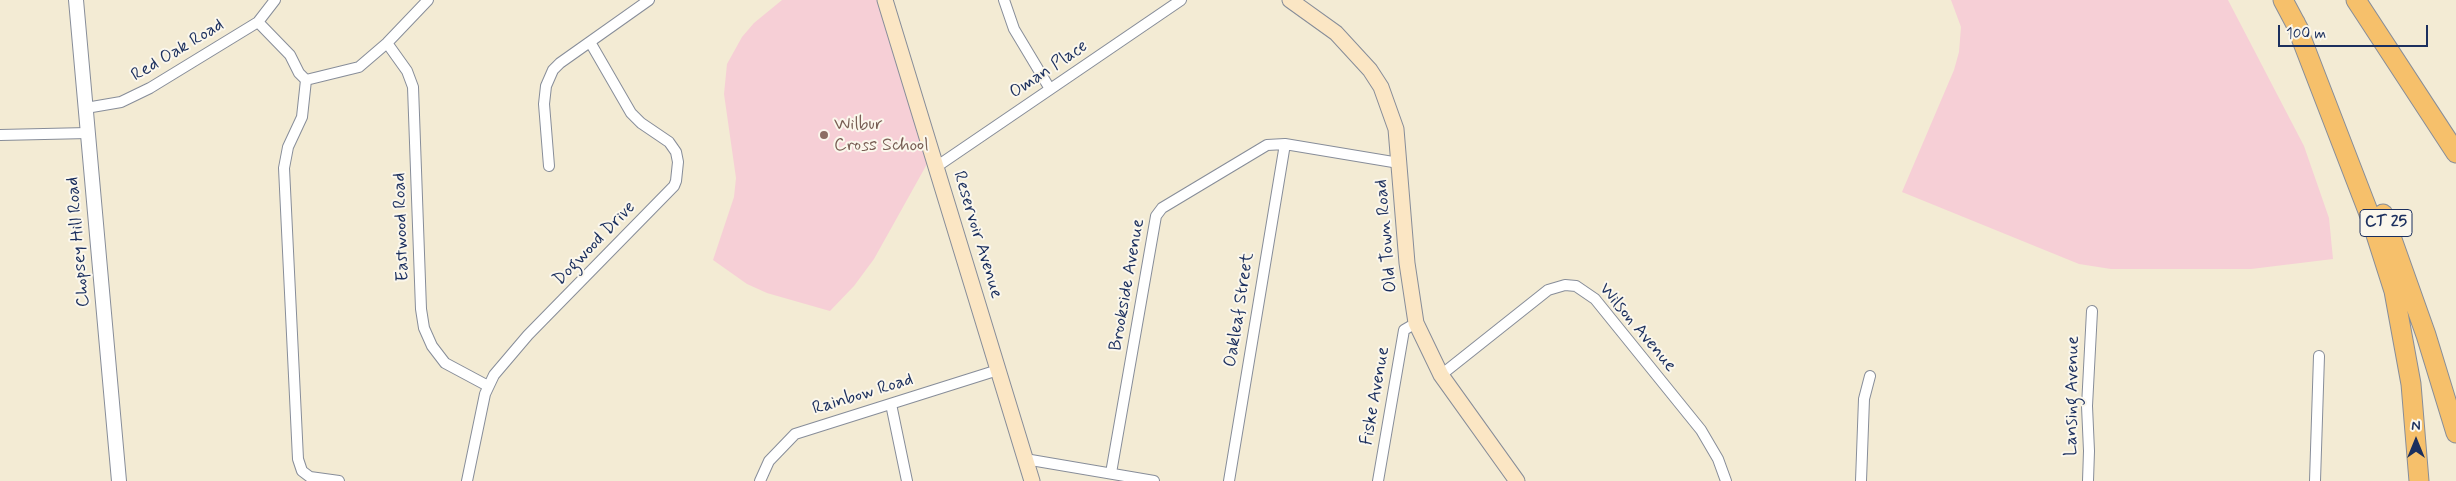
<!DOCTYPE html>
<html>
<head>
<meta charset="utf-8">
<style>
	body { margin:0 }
	#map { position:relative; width:2456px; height:481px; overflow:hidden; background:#f3ebd4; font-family:Mynerve,sans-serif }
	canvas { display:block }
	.north { position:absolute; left:2391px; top:416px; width:50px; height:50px; -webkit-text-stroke:4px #fbf7ec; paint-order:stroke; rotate:0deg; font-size:14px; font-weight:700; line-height:20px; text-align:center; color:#1b2f5e }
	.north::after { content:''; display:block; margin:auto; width:18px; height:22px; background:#1b2f5e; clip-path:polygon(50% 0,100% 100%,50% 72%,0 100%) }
	.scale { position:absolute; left:2278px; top:25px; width:150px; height:22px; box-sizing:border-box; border:2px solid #1b2f5e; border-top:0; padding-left:6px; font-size:15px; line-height:18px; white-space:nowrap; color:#1b2f5e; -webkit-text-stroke:4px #fbf7ec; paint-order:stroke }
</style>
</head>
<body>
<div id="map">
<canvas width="2456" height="481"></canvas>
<div class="north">N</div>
<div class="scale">100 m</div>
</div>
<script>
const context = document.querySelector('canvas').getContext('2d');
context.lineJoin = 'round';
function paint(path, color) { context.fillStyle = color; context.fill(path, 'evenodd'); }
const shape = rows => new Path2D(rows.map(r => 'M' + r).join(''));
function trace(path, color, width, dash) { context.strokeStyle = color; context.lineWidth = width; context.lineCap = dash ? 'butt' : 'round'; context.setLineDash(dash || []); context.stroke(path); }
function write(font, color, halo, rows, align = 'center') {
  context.font = font + ' Mynerve,sans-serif'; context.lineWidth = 4; context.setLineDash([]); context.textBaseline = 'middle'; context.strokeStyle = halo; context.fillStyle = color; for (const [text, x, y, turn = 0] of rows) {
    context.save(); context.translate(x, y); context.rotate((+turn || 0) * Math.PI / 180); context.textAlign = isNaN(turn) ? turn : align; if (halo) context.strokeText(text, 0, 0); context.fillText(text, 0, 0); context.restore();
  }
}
const built = shape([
	[782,0,877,0,927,164,874,259,854,286,830,311,767,293,747,284,713,260,734,197,736,178,724,94,727,64,742,37,754,23],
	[1951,0,2228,0,2304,146,2329,218,2333,259,2251,269,2111,269,2079,264,1902,192,1954,70,1959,52,1961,27]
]);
const minor = shape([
	[1004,0,1014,29,1050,89],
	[258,22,290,55,299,73,306,80],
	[387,43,407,71,413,87,421,309,424,328,432,346,445,363,488,386],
	[306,80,302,117,288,147,284,168,298,459,302,471,310,477,339,481],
	[306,80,359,67,387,43,428,0],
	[86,108,121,102,150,88,258,22,275,0],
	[0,135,88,133],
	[549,166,544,104,546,86,553,70,560,63,649,0],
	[936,167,1181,0],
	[1441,375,1548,290,1565,285,1576,286,1595,299,1701,430,1718,459,1726,481],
	[891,404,907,481],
	[1025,459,1154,481],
	[1111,473,1156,216,1162,208,1267,145,1285,144,1399,163],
	[467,481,485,394,494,375,528,335,674,186,676,181,678,162,676,152,669,142,641,123,631,113,590,42],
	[760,481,769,461,795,434,998,370],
	[1229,481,1285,144],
	[1378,481,1404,330,1416,323],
	[1861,481,1864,399,1870,376],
	[2088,481,2089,451,2087,406,2092,311],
	[2315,481,2319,356]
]);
const tertiary = shape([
	[76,0,119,481]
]);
const secondary = shape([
	[885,0,1032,481],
	[1290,0,1336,33,1370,70,1381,87,1396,129,1407,263,1416,323,1441,375,1517,481]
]);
const motorway = shape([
	[2283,0,2300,32],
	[2356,0,2456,153],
	[2295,22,2371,219,2394,291,2411,384,2419,481],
	[2383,214,2426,335,2456,433]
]);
const markers = [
	[824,135,5,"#8d6e63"]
];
const shields = [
	[2386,223,52]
];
const shieldNames = [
	["CT 25",2386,223]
];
const streetNames = [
	["Red Oak Road",178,51,-31],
	["Oman Place",1049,70,-34],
	["Eastwood Road",402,227,-92],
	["Reservoir Avenue",977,235,73],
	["Old Town Road",1387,236,-95],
	["Chopsey Hill Road",79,242,-95],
	["Dogwood Drive",595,244,-46],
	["Brookside Avenue",1128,285,-80],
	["Oakleaf Street",1240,310,-81],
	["Wilson Avenue",1637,328,50],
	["Rainbow Road",863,395,-17],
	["Fiske Avenue",1376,396,-80],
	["Lansing Avenue",2073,396,-89]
];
const educationNames = [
	["Wilbur",834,125],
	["Cross School",834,146]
];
paint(built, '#f6cfd6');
trace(minor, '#878d99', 12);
trace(tertiary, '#878d99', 16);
trace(secondary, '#878d99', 17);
trace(motorway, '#878d99', 21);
trace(minor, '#fff', 10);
trace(tertiary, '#fff', 14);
trace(secondary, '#fbe6c4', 15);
trace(motorway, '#f6c06b', 19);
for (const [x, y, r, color] of markers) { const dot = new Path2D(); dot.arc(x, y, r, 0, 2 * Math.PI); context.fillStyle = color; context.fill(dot); trace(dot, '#fbf7ec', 2); }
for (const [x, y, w] of shields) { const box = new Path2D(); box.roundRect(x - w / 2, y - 13.5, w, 27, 4); context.fillStyle = '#fbf7ec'; context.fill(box); trace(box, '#1b2f5e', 1); }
write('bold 16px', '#1b2f5e', null, shieldNames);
write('18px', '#1b2f5e', '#fbf7ec', streetNames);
write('18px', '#785e54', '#fbf7ec', educationNames, 'left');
</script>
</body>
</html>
